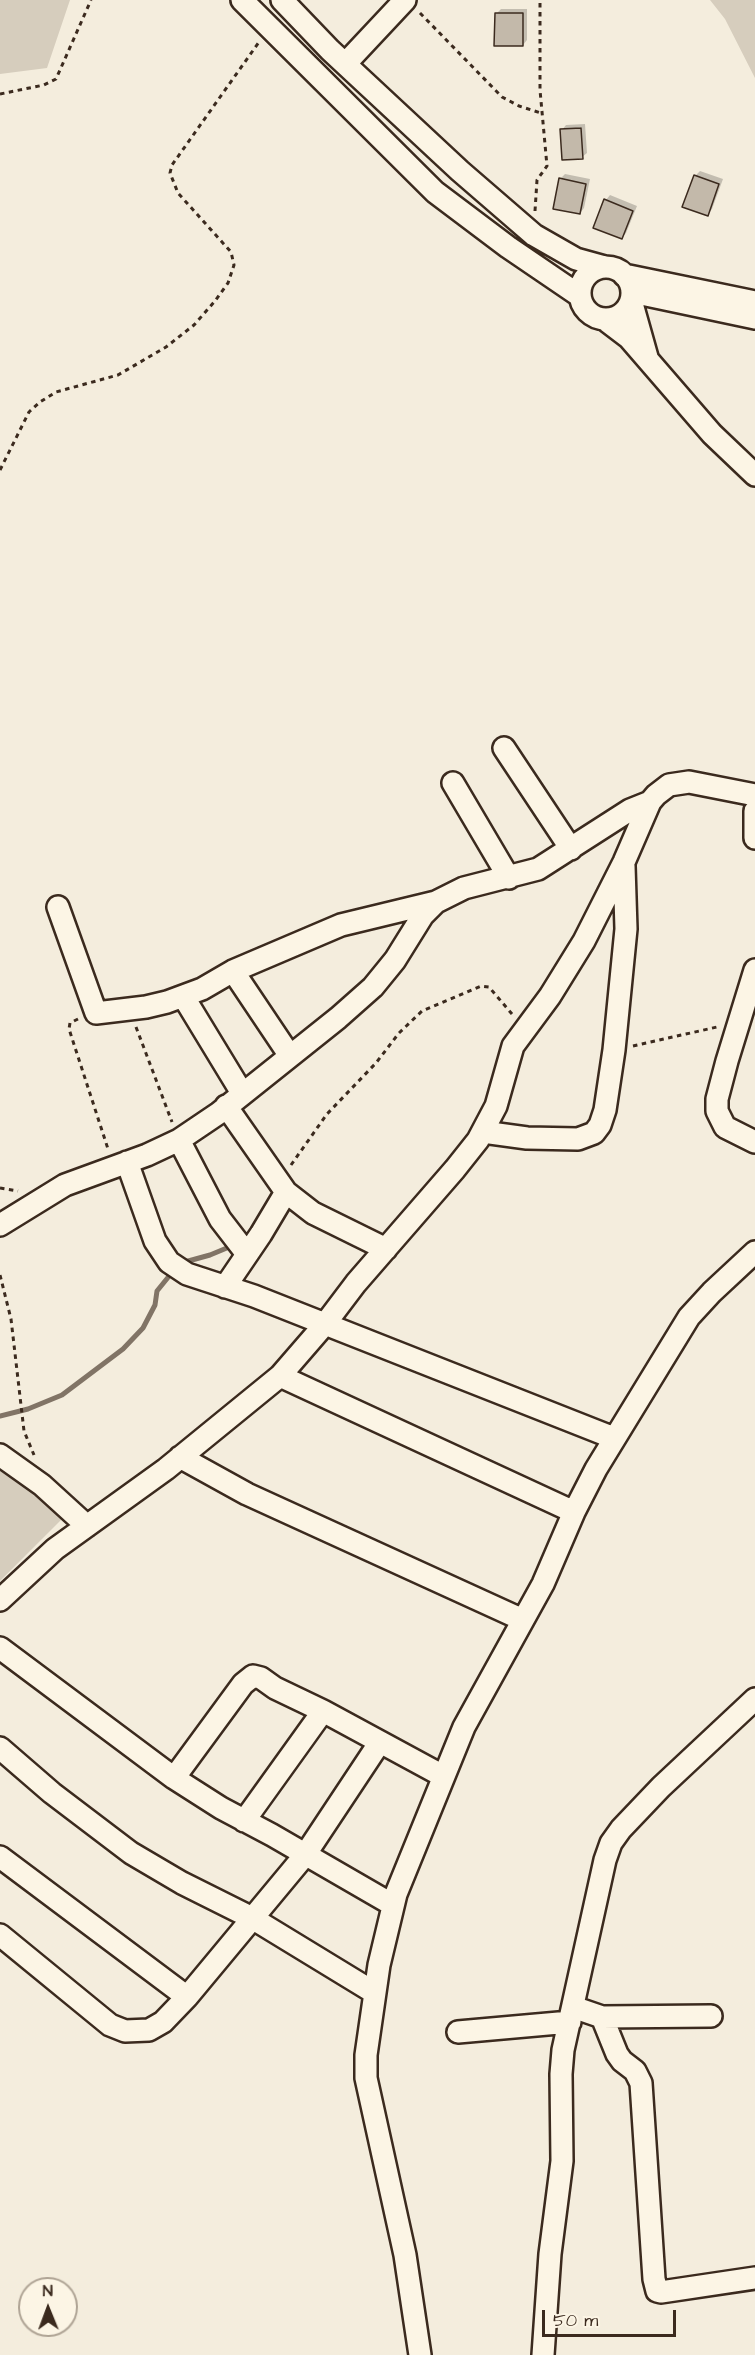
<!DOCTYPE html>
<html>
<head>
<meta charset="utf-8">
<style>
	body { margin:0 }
	#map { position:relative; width:755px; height:2355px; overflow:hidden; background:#f4eddd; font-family:"Architects Daughter",sans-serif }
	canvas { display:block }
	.north { position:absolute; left:18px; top:2277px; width:60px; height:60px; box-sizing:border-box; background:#fcf5e5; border:2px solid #afa495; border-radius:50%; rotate:359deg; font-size:16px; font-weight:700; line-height:24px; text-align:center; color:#3b2a1e }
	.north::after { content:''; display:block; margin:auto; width:21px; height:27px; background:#3b2a1e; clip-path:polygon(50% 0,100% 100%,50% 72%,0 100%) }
	.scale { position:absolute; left:542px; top:2310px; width:134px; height:27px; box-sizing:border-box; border:3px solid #3b2a1e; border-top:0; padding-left:8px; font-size:18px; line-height:21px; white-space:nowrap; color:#3b2a1e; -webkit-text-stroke:4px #fcf5e5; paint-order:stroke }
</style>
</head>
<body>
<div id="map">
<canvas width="755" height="2355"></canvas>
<div class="north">N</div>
<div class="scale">50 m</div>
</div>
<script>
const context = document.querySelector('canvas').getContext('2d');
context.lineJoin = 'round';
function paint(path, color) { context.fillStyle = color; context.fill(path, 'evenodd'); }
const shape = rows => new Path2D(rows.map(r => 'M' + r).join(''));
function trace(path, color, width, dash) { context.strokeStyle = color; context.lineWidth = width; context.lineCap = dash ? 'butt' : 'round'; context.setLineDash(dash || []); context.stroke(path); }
const green = shape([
	[0,0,70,0,47,68,0,74],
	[710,0,755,0,755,78,725,19],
	[0,1468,66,1515,0,1581]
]);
const shadow = shape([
	[501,9,527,9,527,40,523,45,496,14],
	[585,124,587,153,582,157,562,130,566,125],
	[700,171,723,179,712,209,708,214,695,176],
	[565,174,590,179,584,208,580,213,560,179],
	[610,195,637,206,626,233,622,238,606,200]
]);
const stream = shape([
	[181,1263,210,1255,234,1245],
	[0,1416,28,1409,62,1395,123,1349,143,1328,155,1305,157,1291,174,1270]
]);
const building = shape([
	[495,13,523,13,523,46,494,46,495,13],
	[581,128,583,159,562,160,560,129,581,128],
	[694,175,719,184,708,216,682,207,694,175],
	[559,178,586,184,580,214,553,209,559,178],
	[604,199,633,211,622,239,593,228,604,199]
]);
const path = shape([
	[420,13,502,97,519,106,541,113],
	[0,94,44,85,56,79,91,0],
	[535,211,537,180,547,166,540,90,540,0],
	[0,470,29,412,40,402,56,392,118,375,166,347,194,325,215,301,228,283,234,265,231,252,178,193,170,173,172,165,259,42],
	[78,1019,70,1023,69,1029,108,1149],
	[136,1027,172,1122],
	[633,1046,717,1027],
	[291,1165,327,1114,376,1063,399,1033,422,1011,481,986,489,987,512,1014],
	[0,1188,18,1191],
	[0,1275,11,1319,24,1431,34,1455]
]);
const minor = shape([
	[242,0,435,192,508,247,580,296],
	[282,0,330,50,460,171,534,235,576,259,605,267],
	[346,63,405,0],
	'580 293a26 26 0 1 1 52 0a26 26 0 1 1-52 0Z',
	[624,275,755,302],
	[632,292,755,318],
	[631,300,647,357],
	[604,319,629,338,712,434,755,475],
	[504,748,571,849],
	[453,783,509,878],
	[755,811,755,838],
	[58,907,96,1013,146,1007,167,1002,202,989,233,971,341,925,436,902],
	[755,970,727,1061,717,1099,717,1111,725,1127,755,1142],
	[233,971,290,1056],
	[183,996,242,1093],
	[226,1106,286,1192,313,1213,386,1249],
	[483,1132,527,1138,578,1139,594,1133,600,1125,605,1110,614,1050,626,929,624,866],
	[179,1140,220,1219,247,1254],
	[127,1162,155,1241,169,1262,187,1274,254,1296,614,1438],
	[0,1225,65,1185,147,1155,179,1140,219,1113,338,1018,373,987,395,960,423,915,436,902,464,888,538,869,630,810,650,802],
	[225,1287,261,1234,286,1192],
	[280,1376,574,1512],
	[0,1455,42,1485,87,1526],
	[180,1457,247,1494,523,1620],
	[0,1600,55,1549,166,1469,280,1376,325,1324,356,1283,455,1169,478,1140,496,1106,513,1046,550,996,584,941,624,862,650,802,656,795,669,785,689,782,755,795],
	[0,1648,174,1778,221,1808,272,1835,393,1905],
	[0,1748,52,1793,131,1853,182,1883,252,1918,375,1993],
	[174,1778,243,1684,253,1676,261,1678,275,1688,323,1711,443,1776],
	[244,1821,323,1711],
	[0,1857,187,1997],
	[0,1935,110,2025,125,2031,149,2030,163,2022,187,1997,305,1855,380,1742],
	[573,2007,602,2017,711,2016],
	[602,2017,617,2054,622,2061,635,2071,641,2083,654,2279,657,2291,661,2292,755,2278],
	[458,2032,570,2022],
	[420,2355,405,2255,366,2078,366,2055,379,1965,396,1894,464,1727,543,1584,574,1512,596,1469,689,1317,712,1292,755,1252],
	[543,2355,550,2254,562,2161,561,2074,563,2050,605,1860,611,1843,621,1829,661,1787,755,1699]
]);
paint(green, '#d6cdbd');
paint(shadow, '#0003');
trace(stream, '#817466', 5);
paint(building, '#c3b9aa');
trace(building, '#3b2a1e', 1.5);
trace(minor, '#3b2a1e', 26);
trace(path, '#3b2a1e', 3, [4.5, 4.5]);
trace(minor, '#fcf5e5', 21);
</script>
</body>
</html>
